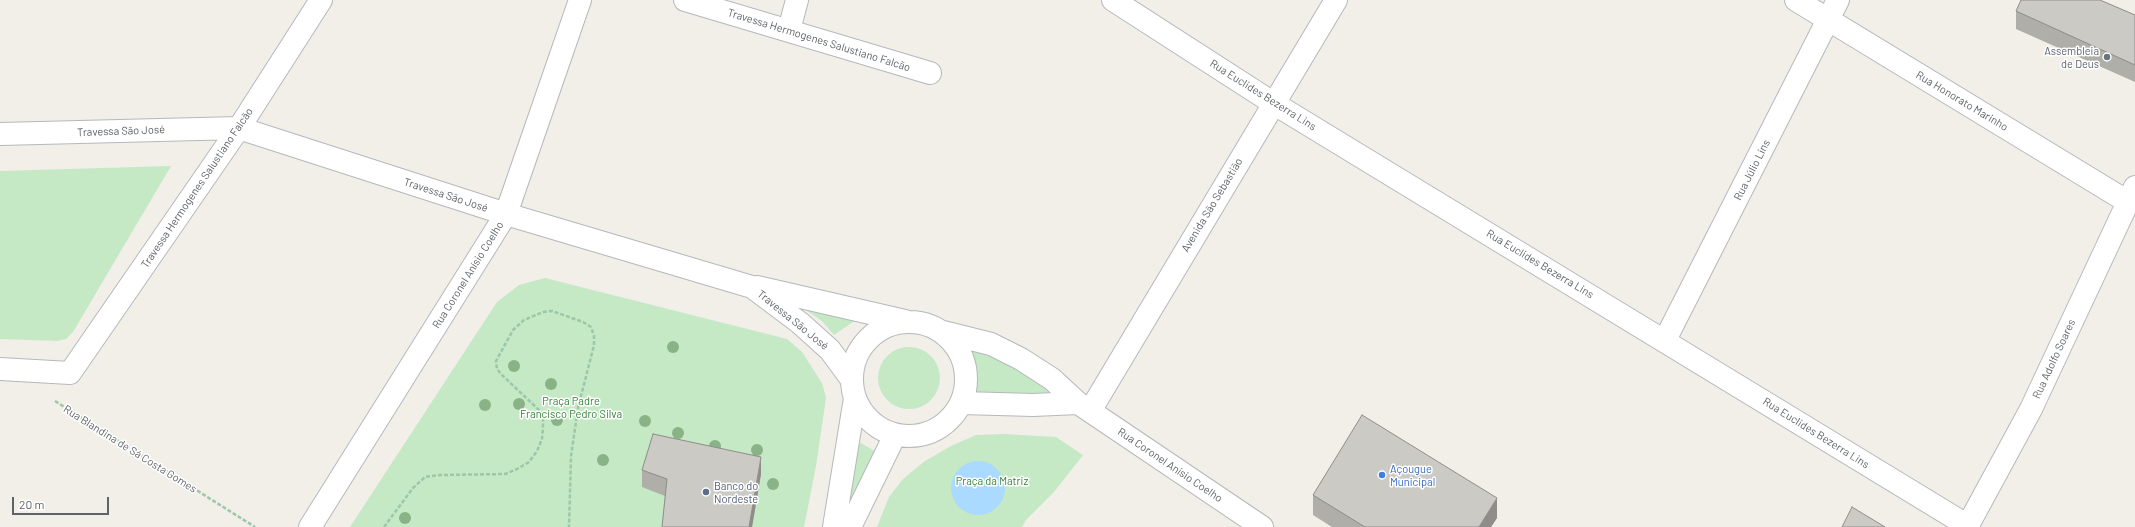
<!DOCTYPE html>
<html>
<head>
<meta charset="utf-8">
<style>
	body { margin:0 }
	#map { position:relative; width:2135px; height:527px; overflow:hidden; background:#f1efe8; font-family:Barlow,sans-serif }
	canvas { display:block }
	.scale { position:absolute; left:12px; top:497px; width:97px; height:18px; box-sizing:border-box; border:2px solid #5f6368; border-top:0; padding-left:5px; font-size:12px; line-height:14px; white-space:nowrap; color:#5f6368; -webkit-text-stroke:3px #fff; paint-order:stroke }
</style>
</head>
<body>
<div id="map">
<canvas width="2135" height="527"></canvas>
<div class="scale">20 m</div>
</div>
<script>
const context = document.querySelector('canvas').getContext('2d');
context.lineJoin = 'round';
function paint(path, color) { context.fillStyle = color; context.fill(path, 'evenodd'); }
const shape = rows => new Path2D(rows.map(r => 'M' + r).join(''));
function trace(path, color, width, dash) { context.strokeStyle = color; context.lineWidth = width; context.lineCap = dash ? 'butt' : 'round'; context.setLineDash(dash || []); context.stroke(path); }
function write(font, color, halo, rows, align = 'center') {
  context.font = font + ' Barlow,sans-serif'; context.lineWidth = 3; context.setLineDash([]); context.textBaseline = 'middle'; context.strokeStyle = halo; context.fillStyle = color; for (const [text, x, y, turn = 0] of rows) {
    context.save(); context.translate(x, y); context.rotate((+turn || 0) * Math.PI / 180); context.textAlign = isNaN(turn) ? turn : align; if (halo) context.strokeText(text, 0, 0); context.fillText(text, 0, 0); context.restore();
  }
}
const green = shape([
	[171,166,73,332,66,339,58,341,0,339,0,171],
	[545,278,787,339,802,352,822,383,826,398,816,466,804,527,350,527,497,302,519,285],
	[803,308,856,320,834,335,822,321],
	[977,345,1059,395,971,398,972,372,968,349],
	'878 378a31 31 0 1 1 62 0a31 31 0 1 1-62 0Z',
	[1003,434,1056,437,1083,455,1054,492,1026,520,1022,527,877,527,889,497,903,479,925,461,951,446,976,435],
	[854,439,878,453,843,527]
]);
const water = shape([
	'951 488a27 27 0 1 1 54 0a27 27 0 1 1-54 0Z'
]);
const path = shape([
	[55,401,255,527],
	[384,527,413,488,425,477,440,475,505,474,517,469,529,462,537,451,542,439,543,428,543,419,540,411,502,375,497,369,496,361,513,330,524,320,543,312,552,311,583,322,591,327,594,336,594,345,578,408,571,456,569,527]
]);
const street = shape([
	[685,0,930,73],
	[1113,0,1273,103,1968,526],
	[1796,0,2128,202],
	[789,30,797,0],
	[0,134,239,128,506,214,752,287,800,323,830,350,852,380],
	[757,287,905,321],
	'852 379a57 57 0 1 1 114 0a57 57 0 1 1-114 0Z',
	[943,332,991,344,1021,359,1052,379,1078,403,1262,527],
	[1665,340,1838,0],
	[0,369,70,373,239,128,321,0],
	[962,403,1033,405,1078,403],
	[1090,411,1336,0],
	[310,527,506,214,580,0],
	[834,527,855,398],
	[850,527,895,435],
	[1967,527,2031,409,2135,187]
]);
const trees = [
	[673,347],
	[514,366],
	[551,384],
	[519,404],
	[485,405],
	[557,420],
	[645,421],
	[678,433],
	[715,446],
	[757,450],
	[603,460],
	[773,484],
	[405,518]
];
const wall = shape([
	[2016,11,2135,15,2135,82,2016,29],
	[642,470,761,474,752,527,662,527,665,496,642,487],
	[1313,495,1497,518,1491,527,1332,527,1313,515]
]);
const shadedWall = shape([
	[761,457,761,474,752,527,749,527],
	[1497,498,1497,518,1491,527,1479,527]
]);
const building = shape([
	[2021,0,2100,0,2135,15,2135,65,2016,11,2021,0],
	[1362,415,1497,498,1479,527,1365,527,1313,495,1362,415],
	[653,434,761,457,749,527,662,527,667,479,642,470,653,434],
	[1852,507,1885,527,1842,527,1852,507]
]);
const markers = [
	[2107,57,4,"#6b7280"],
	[1382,475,4,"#3f7fe0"],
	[706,492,4,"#5c6f8a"]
];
const streetNames = [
	["Travessa Hermogenes Salustiano Falcão",819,40,17],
	["Rua Euclides Bezerra Lins",1263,95,32],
	["Rua Honorato Marinho",1962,101,31],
	["Travessa São José",121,131,-2],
	["Rua Júlio Lins",1752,170,-63],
	["Travessa Hermogenes Salustiano Falcão",197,188,-56],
	["Travessa São José",446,195,18],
	["Avenida São Sebastião",1212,205,-59],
	["Rua Euclides Bezerra Lins",1540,264,31],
	["Rua Coronel Anísio Coelho",468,275,-58],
	["Travessa São José",793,320,39],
	["Rua Adolfo Soares",2054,359,-65],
	["Rua Euclides Bezerra Lins",1816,433,32],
	["Rua Blandina de Sá Costa Gomes",130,449,32],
	["Rua Coronel Anísio Coelho",1170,465,34]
];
const worshipNames = [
	["Assembleia",2099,51],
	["de Deus",2099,64]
];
const parkNames = [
	["Praça Padre",571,401],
	["Francisco Pedro Silva",571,414],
	["Praça da Matriz",992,481]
];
const shopNames = [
	["Açougue",1390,469],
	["Municipal",1390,482]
];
const serviceNames = [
	["Banco do",714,486],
	["Nordeste",714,499]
];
paint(green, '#c5e8c5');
paint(water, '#aadaff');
trace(street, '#b5b8bc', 24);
trace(path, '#9cc7a9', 2.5, [4, 2]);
trace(street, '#fff', 22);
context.fillStyle = '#89b387';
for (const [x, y] of trees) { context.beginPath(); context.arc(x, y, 6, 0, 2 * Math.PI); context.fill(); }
paint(wall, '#afaea9');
paint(shadedWall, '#8f8d8a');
paint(building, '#cccac5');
trace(building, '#8f8d8a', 1);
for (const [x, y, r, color] of markers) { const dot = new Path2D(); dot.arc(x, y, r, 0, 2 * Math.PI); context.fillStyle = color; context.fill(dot); trace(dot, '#fff', 1.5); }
write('11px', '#5f6368', '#fff', streetNames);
write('11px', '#5b616d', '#fff', worshipNames, 'right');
write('11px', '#348238', '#fff', parkNames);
write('11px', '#366cbe', '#fff', shopNames, 'left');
write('11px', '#4e5e75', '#fff', serviceNames, 'left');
</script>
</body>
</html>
